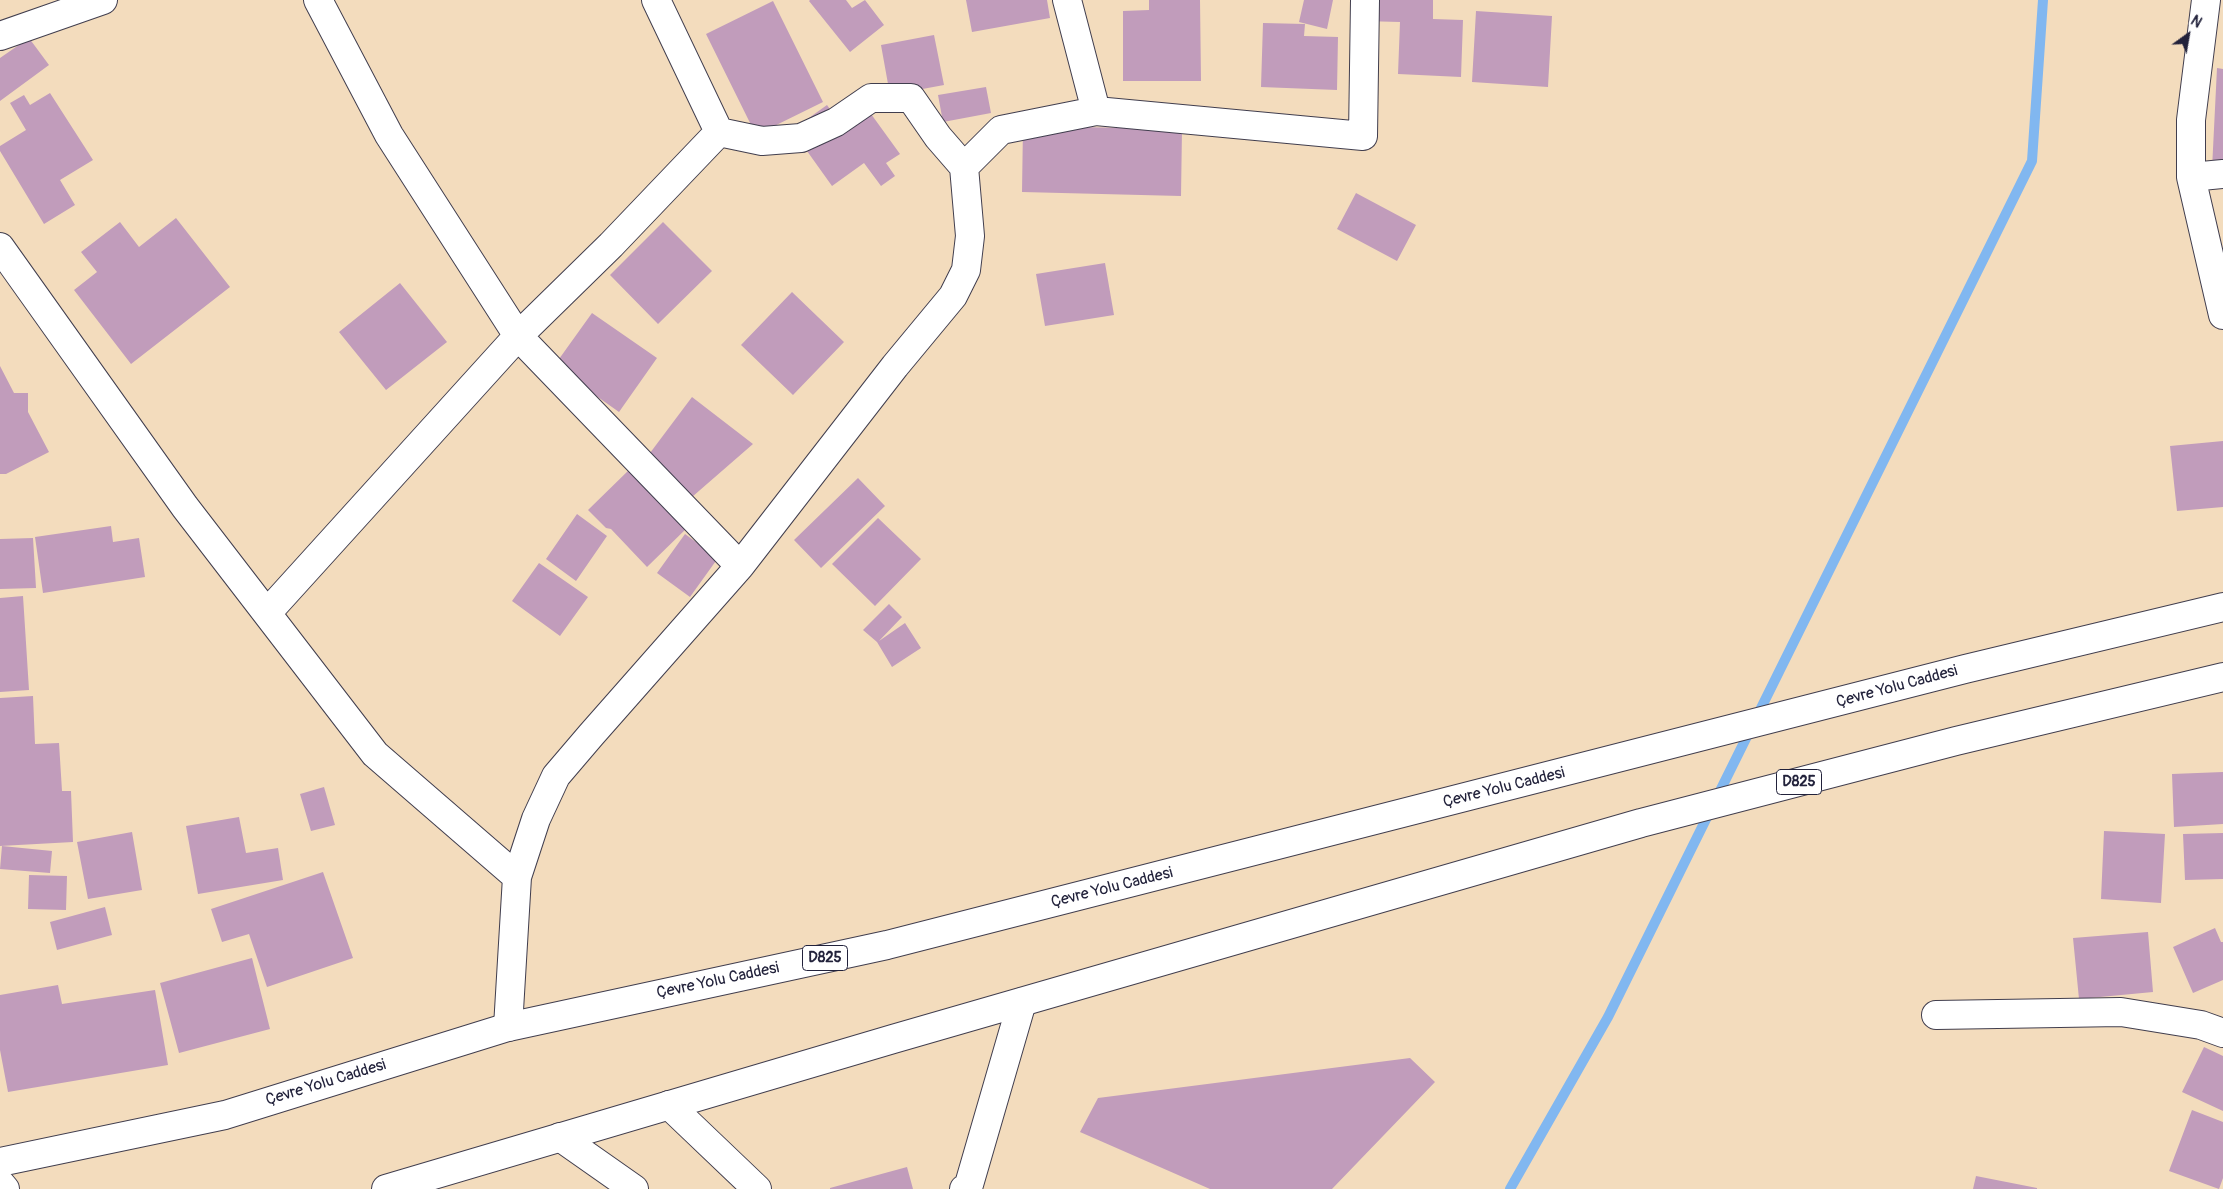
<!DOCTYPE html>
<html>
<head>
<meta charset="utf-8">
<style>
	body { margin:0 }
	#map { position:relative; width:2223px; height:1189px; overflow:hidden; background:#f3dcbd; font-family:Pangolin,sans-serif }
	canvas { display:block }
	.north { position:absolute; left:2163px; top:10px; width:50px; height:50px; -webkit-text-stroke:4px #fff; paint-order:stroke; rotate:32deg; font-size:14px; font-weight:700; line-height:20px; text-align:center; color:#22223b }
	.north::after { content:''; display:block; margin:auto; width:18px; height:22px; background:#22223b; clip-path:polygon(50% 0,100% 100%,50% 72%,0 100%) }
</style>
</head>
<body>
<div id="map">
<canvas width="2223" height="1189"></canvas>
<div class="north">N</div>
</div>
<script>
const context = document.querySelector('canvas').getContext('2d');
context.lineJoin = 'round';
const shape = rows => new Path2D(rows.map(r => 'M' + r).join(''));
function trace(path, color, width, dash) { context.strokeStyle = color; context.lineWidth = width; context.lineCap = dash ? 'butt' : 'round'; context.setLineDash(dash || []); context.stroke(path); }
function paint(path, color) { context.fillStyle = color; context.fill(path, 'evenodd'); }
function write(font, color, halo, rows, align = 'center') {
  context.font = font + ' Pangolin,sans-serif'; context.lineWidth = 4; context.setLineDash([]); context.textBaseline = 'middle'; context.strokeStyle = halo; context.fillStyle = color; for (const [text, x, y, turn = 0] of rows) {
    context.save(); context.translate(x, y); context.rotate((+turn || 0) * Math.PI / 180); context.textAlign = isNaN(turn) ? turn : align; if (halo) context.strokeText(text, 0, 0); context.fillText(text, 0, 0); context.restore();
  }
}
const stream = shape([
	[1510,1189,1608,1017,2032,161,2043,0]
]);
const building = shape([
	[810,0,846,0,852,8,865,0,884,25,850,52,809,1],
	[966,0,1047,0,1050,18,972,32],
	[1149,0,1200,0,1201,81,1123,81,1123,11,1149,10],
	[1304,0,1333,0,1327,29,1299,22],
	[1364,0,1433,0,1433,19,1463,20,1461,77,1398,74,1400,22,1363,21],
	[773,1,823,102,756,135,706,34],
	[1476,11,1552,16,1548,87,1472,82],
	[1263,23,1305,24,1304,36,1338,37,1337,90,1261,87],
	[934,35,944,85,890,95,881,45],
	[29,38,49,65,0,101,0,58],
	[2217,68,2223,69,2223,169,2212,169],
	[986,87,991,113,943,122,938,95],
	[50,93,93,160,60,180,75,205,44,224,0,151,0,146,26,130,10,103,24,95,30,105],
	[827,105,841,125,866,107,900,154,886,163,895,176,881,186,864,163,832,186,792,130],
	[1023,126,1182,129,1181,196,1022,192],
	[1356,193,1416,225,1397,261,1337,229],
	[176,218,230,287,131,364,74,290,97,272,81,252,120,222,139,247],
	[663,222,712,271,658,324,610,275],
	[1105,263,1114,315,1045,326,1036,274],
	[400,283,447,342,386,390,339,332],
	[792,292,844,342,793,395,741,345],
	[592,313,657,358,619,412,554,366],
	[0,366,14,393,28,393,28,412,49,452,6,474,0,474],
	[692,397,753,444,692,497,647,457],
	[2223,441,2223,507,2177,511,2170,446],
	[632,467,689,526,647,567,611,529,606,528,588,510],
	[858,478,885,506,821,568,794,540],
	[577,514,607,536,576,581,546,559],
	[878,518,921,559,875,606,832,564],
	[111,526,113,542,139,538,145,577,43,593,35,537],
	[685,534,718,558,690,597,657,573],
	[33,538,36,588,0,589,0,539],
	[539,563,588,597,560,636,512,601],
	[23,596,29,690,0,692,0,598],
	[889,604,902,617,879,641,905,623,921,648,892,667,877,642,863,630],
	[33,696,35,744,59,743,62,791,71,791,73,842,0,846,0,698],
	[2223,772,2223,824,2174,827,2172,774],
	[324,787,335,825,311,831,300,794],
	[239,817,246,853,278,848,283,880,198,894,186,826],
	[2104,831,2165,834,2161,903,2101,899],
	[132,832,142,890,88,899,77,842],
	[2223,833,2223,879,2185,880,2183,834],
	[2,846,52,851,50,873,0,869],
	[323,872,353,958,267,987,249,934,222,942,211,909],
	[29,875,67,876,66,910,28,909],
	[105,907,112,935,57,950,50,922],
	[2215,928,2221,942,2223,942,2223,980,2193,993,2173,947],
	[2148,932,2153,992,2079,999,2073,938],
	[252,958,270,1029,179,1053,160,983],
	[58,985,62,1004,155,990,168,1065,8,1092,0,1050,0,995],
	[2204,1047,2223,1056,2223,1111,2182,1092],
	[1410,1058,1435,1082,1332,1189,1210,1189,1080,1132,1098,1098],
	[2192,1110,2223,1122,2223,1178,2219,1189,2169,1171],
	[907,1167,913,1189,830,1189,830,1188],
	[1976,1176,2037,1188,2037,1189,1973,1189]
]);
const minor = shape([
	[318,0,389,135,518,336,740,566],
	[656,0,719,132],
	[2206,0,2191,120,2191,177,2223,315],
	[0,36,103,0],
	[1096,111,1363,136,1365,0],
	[2191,177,2223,174],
	[0,247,185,507,375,754,517,877],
	[267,613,518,336,611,245,719,132,762,141,801,138,836,122,871,98,911,98,938,137,964,167],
	[1936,1015,2121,1012,2201,1025,2223,1033],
	[508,1027,517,877,536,819,556,776,591,735,740,566,895,366,953,296,966,270,970,236,964,167,1001,130,1096,111,1067,0],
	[669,1105,757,1189],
	[560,1137,634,1189],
	[964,1189,968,1188,1022,1002]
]);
const highway = shape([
	[0,1162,225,1115,508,1027,887,945,1965,669,2223,607],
	[0,1183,5,1189],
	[386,1189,893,1039,1641,823,1956,741,2223,677]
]);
const shields = [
	[1799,782,45],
	[825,958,45]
];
const shieldNames = [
	["D825",1799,782],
	["D825",825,958]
];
const streetNames = [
	["Çevre Yolu Caddesi",1897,687,-15],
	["Çevre Yolu Caddesi",1504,788,-14],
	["Çevre Yolu Caddesi",1112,888,-14],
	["Çevre Yolu Caddesi",718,981,-12],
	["Çevre Yolu Caddesi",326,1083,-17]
];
trace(stream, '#81b7f0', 10);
paint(building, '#c19cbb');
trace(minor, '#413e4e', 30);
trace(highway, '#413e4e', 30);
trace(minor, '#fff', 28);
trace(highway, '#fff', 28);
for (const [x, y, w] of shields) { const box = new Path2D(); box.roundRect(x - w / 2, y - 12.5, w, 25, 4); context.fillStyle = '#fff'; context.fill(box); trace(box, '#22223b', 1); }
write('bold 15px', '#22223b', null, shieldNames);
write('16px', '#22223b', '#fff', streetNames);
</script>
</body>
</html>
